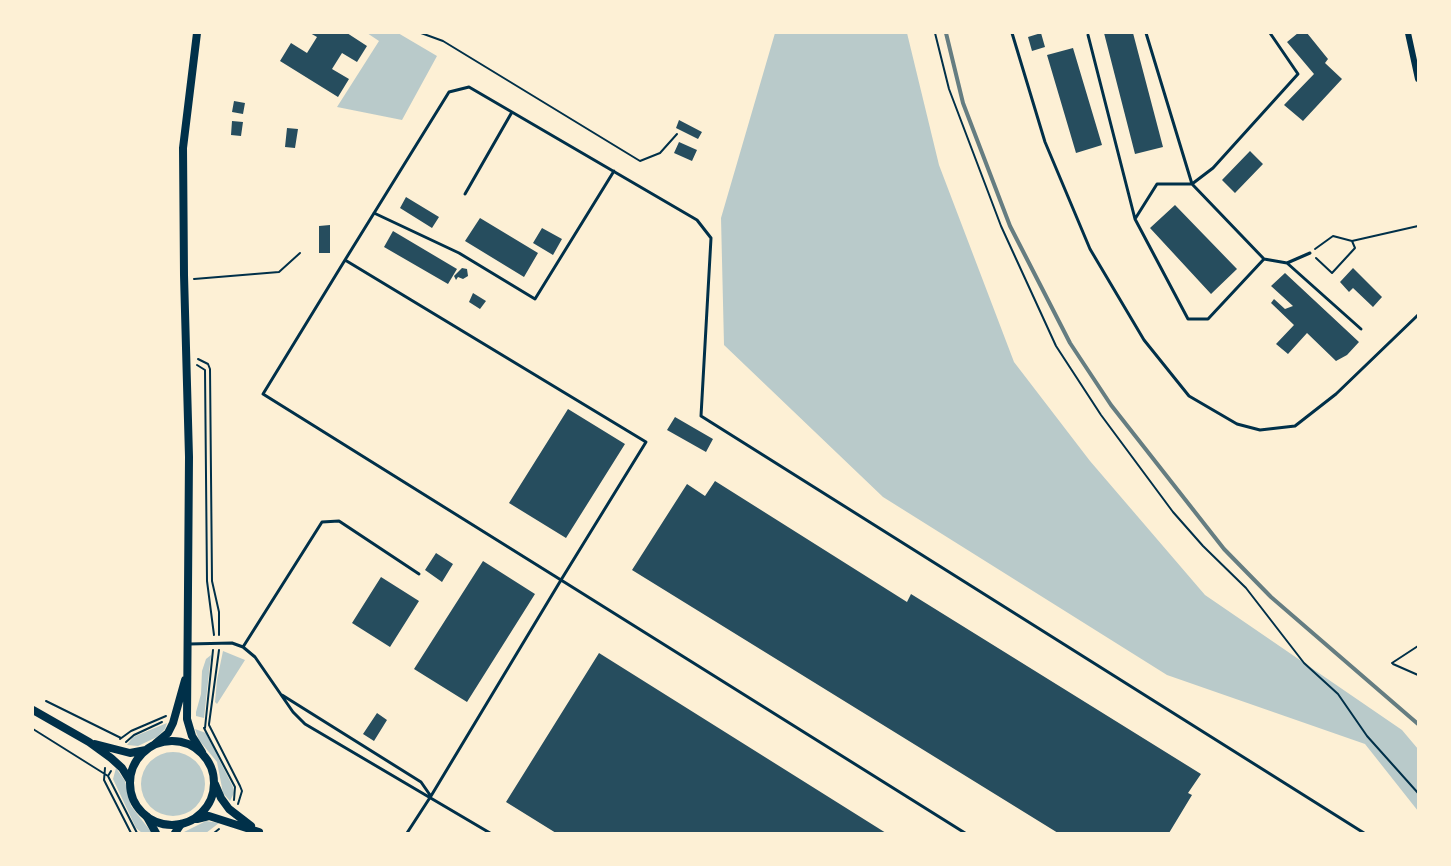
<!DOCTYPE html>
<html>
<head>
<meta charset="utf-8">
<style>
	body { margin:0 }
	#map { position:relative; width:1451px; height:866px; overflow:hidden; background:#fdf0d5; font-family:"Sofia Sans Condensed",sans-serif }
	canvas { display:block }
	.frame { position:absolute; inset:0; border:34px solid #fdf0d5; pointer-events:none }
</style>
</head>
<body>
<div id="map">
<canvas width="1451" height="866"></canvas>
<div class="frame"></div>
</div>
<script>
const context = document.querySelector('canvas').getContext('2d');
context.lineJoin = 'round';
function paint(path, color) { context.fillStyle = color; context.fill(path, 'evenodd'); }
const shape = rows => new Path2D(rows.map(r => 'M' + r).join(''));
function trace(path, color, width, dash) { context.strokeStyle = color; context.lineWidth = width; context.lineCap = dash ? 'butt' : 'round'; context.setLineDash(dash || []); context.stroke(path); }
const green = shape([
	[367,33,398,33,437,56,402,120,337,107,379,41],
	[775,33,907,33,939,165,1014,362,1090,461,1205,595,1402,730,1418,749,1418,811,1365,744,1167,675,883,497,724,345,721,218],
	[223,651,245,660,217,704,215,702,217,680],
	[211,655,204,718,196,716,196,712,201,694,202,671,206,659],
	[167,723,165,729,157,737,138,746,127,745,133,737],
	[195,729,206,733,233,787,234,793,230,801,223,793,217,762,199,740],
	'141 784a32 32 0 1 1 64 0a32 32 0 1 1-64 0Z',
	[116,768,125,781,131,806,152,833,142,833,136,828,113,779],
	[206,821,219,823,206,833,182,833]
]);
const building = shape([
	[310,33,347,33,367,46,357,62,342,53,332,69,349,79,338,97,280,61,291,43,307,53,317,37],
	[1041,33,1045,47,1032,51,1028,37],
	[1104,33,1133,33,1163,147,1135,154],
	[1298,33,1307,33,1328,59,1325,63,1342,79,1303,121,1284,105,1314,74,1287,42],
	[1073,48,1102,145,1076,153,1047,55],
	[234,101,245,103,243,114,232,112],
	[679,120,702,132,698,139,676,128],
	[232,121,243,122,241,136,231,135],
	[287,128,298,129,295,148,285,147],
	[679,142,697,150,692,161,674,153],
	[1250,151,1263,164,1235,193,1222,180],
	[406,197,439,217,432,228,400,208],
	[1175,205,1237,269,1211,294,1150,228],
	[480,218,538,253,524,277,465,241],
	[330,225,330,253,319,253,319,226],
	[542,228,562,239,553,255,533,243],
	[393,231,457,269,448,284,384,247],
	[462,268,467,269,468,276,463,279,458,277,456,280,454,276],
	[1353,268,1382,297,1373,307,1353,288,1349,292,1340,282],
	[1285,273,1359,342,1347,355,1336,361,1307,333,1288,354,1276,344,1294,325,1271,303,1274,299,1285,309,1293,306,1271,286],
	[473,293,486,301,480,309,469,302],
	[568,409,625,444,566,538,509,503],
	[675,417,713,439,706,452,667,430],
	[715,481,907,602,911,594,1201,774,1188,793,1192,795,1169,833,1058,833,632,570,687,484,705,496],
	[436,553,453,564,442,582,425,570],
	[483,561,535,594,467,702,414,669],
	[381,577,419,601,390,647,352,623],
	[599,653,886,833,556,833,506,802],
	[377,713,387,720,374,741,363,734]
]);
const path = shape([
	[421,33,443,41,640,161,660,153,677,134],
	[935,33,949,89,1001,226,1056,346,1101,415,1173,512,1203,546,1246,588,1304,663,1338,694,1367,736,1418,793],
	[1315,249,1333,236,1352,241,1418,226],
	[1316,258,1332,273,1355,248,1352,241],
	[194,279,279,272,300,253],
	[198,359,208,364,210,369,212,581,219,612,219,635],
	[197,365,205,370,207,581,214,635],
	[1392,663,1418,646],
	[1393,664,1418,675],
	[46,701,121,738],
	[209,724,219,650],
	[209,725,240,786,242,791,238,804],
	[204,728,235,787,234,800],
	[205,728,213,650],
	[33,729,108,776],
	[120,739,131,731,166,716],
	[126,742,134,735,162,722],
	[105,768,104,780,131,833],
	[111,771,108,776,111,782,137,833],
	[214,833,219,829]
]);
const service = shape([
	[1012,33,1045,142,1090,249,1144,340,1189,396,1237,424,1260,430,1295,426,1336,394,1418,315],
	[1146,33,1192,184,1264,259,1287,263],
	[1088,35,1135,219],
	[465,194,512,112],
	[374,213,459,253,535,299,614,171],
	[1310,253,1287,263,1361,329],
	[1264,259,1208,319,1188,319,1135,219,1157,184,1192,184,1213,168,1298,74,1270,33],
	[345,260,449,92,469,87,697,220,711,238,701,416,1364,833],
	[189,644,232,643,243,647,255,657,293,712,305,724,490,833],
	[243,647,322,522,339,521,419,574],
	[282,695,421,782,430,795],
	[407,833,431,796,561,580,646,442,345,260,263,394,561,580,965,833]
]);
const minor = shape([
	[1408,33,1418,79]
]);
const tertiary = shape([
	[197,33,183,148,184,275,189,457,187,719,192,736,202,752],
	[156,743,168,733,173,723,185,680],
	[147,817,156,833],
	[175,833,181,824]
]);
const secondary = shape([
	[33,710,89,742,111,758,122,768,130,781],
	'130 783a42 42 0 1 1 84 0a42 42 0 1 1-84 0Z',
	[95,744,130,753,146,750],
	[215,784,221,798,229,809,251,826],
	[197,819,209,816,259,832]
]);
const rail = shape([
	[946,33,963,103,1010,226,1070,343,1111,405,1224,549,1271,597,1418,724]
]);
paint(green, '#b9caca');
paint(building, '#264d5e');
trace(path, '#003049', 2);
trace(service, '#003049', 3);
trace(minor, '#003049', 6);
trace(tertiary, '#003049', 8);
trace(secondary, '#003049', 8);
trace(rail, '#657d81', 4);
</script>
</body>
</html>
